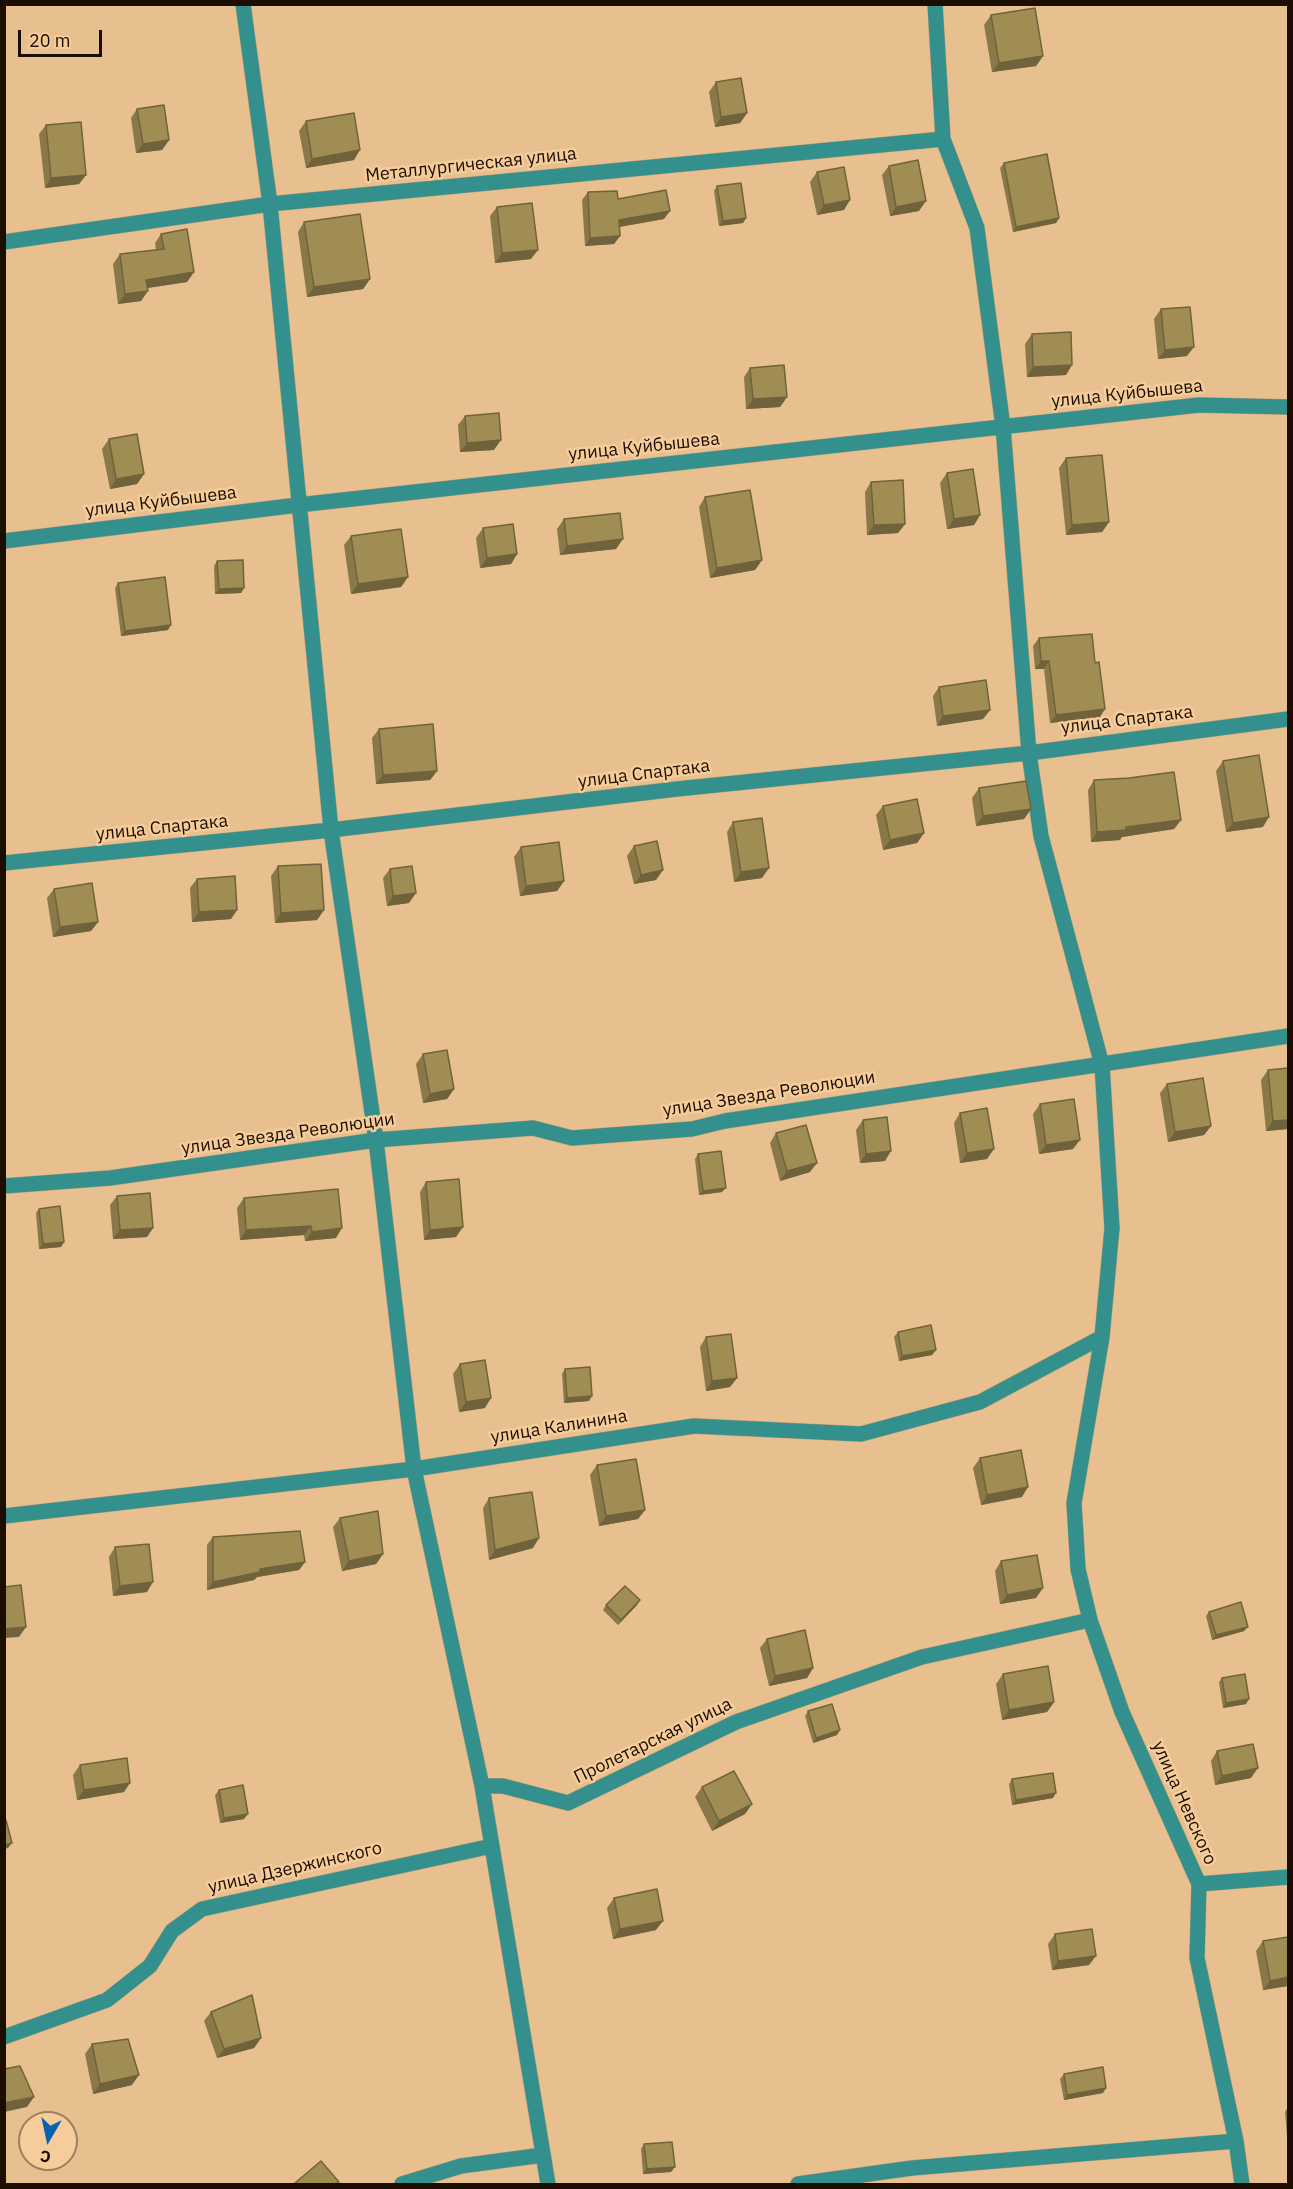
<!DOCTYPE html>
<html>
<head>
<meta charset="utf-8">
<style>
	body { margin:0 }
	#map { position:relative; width:1293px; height:2189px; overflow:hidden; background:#e8bf8e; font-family:"IBM Plex Sans",sans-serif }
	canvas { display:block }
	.frame { position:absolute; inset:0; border:6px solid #1b0d00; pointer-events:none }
	.north { position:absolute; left:18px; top:2111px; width:60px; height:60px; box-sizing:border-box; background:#f5cc9a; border:2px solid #9e805c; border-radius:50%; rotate:189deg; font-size:16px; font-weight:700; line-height:24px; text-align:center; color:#1b0d00 }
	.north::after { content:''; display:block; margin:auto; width:21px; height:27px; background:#0963b0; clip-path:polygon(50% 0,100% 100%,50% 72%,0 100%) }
	.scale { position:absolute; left:18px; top:30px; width:84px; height:27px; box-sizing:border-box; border:3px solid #1b0d00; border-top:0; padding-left:8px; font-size:18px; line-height:21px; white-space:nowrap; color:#1b0d00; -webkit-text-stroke:4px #f5cc9a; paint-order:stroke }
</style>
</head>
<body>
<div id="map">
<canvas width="1293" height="2189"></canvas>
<div class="frame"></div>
<div class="north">С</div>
<div class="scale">20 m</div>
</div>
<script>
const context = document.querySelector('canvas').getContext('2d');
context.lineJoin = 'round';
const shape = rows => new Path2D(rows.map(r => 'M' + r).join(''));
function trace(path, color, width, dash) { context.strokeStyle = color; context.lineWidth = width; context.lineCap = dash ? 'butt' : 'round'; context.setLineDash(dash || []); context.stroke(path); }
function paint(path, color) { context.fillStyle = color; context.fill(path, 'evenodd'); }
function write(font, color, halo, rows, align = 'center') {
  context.font = font + ' "IBM Plex Sans",sans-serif'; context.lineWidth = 5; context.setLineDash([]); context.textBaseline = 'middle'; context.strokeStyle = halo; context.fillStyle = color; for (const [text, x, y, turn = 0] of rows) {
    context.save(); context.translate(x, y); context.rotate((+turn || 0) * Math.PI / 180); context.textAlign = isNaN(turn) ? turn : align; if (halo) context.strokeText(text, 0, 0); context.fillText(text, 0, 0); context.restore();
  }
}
const minor = shape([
	[243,4,270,204,331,830,376,1140,414,1469,482,1786,548,2184],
	[935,4,943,139,977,228,1003,427,1029,753,1041,836,1102,1065,1112,1228,1102,1337,1074,1503,1078,1569,1090,1620,1122,1712,1199,1884,1197,1958,1236,2141,1242,2184],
	[4,242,270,204,943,139],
	[4,541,298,505,1199,405,1288,407],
	[4,863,331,830,677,789,1029,753,1288,719],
	[4,1186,110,1178,376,1140,533,1128,572,1138,692,1129,725,1121,1288,1036],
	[4,1516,414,1469,694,1426,861,1434,980,1402,1102,1337],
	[482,1786,503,1786,568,1803,736,1722,922,1657,1090,1620],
	[1199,1884,1288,1877],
	[4,2037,107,2000,150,1966,172,1931,202,1909,492,1846],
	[402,2184,461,2166,543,2155],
	[798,2184,912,2168,1236,2141]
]);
const wall = shape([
	[991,15,1043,56,1036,66,992,72,984,25],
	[716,82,747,113,740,123,715,127,709,92],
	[137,109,169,140,162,150,136,153,131,118],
	[306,121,354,160,306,168,299,131],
	[46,125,86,175,79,184,45,188,39,134],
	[1004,163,1059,218,1056,223,1013,232,1000,168],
	[889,166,919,211,890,216,882,175],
	[817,172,844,210,817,215,810,182],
	[717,186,746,218,743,223,719,226,714,191],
	[588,192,618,199,664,219,619,227,620,236,614,244,585,246,582,200],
	[497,207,531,259,495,263,490,216],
	[304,222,370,279,363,289,307,297,298,232],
	[161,234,194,272,187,282,148,288,141,301,118,304,113,264,120,254,156,250,155,243],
	[1161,309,1187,356,1158,359,1154,319],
	[1032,334,1066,375,1027,377,1025,344],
	[750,368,787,397,780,407,746,409,744,377],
	[465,416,494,450,460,452,458,425],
	[109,439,144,474,137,484,110,489,102,449],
	[1066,458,1109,522,1102,532,1066,535,1059,468],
	[947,473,980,515,974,525,947,529,940,483],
	[871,482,905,524,898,533,867,535,865,492],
	[705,497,762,560,755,570,710,578,699,507],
	[564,519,616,549,560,555,557,529],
	[483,528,517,554,511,564,480,568,476,538],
	[351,536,408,577,401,587,351,594,344,545],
	[217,561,244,588,241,593,215,594,214,566],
	[118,583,168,630,121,636,115,588],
	[1039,638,1100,717,1050,723,1044,669,1035,669,1033,646],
	[939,687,990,710,983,719,937,726,933,696],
	[379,729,437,771,430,780,376,784,372,738],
	[1223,761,1263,827,1226,832,1216,771],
	[1094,780,1181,820,1174,829,1122,837,1120,840,1091,842,1088,790],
	[979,788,1031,809,1024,819,976,826,972,798],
	[883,806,924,833,917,843,883,850,876,815],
	[733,822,762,878,734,882,727,832],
	[634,846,656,880,634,884,627,856],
	[521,847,564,881,557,891,520,896,514,857],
	[278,866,324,910,317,920,275,923,271,876],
	[390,869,409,903,387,906,383,878],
	[197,879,237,910,231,919,192,922,190,888],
	[54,889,98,922,91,931,53,937,47,898],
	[423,1054,454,1089,447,1099,423,1103,416,1064],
	[1268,1070,1288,1129,1266,1131,1261,1080],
	[1167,1084,1211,1126,1204,1135,1168,1142,1160,1093],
	[1040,1104,1073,1149,1039,1154,1033,1114],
	[960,1113,987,1159,960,1163,954,1123],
	[863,1120,885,1161,860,1163,856,1130],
	[776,1133,810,1172,780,1181,770,1143],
	[698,1154,722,1192,699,1195,695,1159],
	[426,1182,456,1237,424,1240,420,1192],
	[338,1189,336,1238,305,1241,304,1235,240,1240,237,1208,244,1198],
	[117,1196,153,1228,147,1237,113,1239,110,1205],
	[39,1209,64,1242,61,1247,39,1249,36,1213],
	[898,1332,936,1350,932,1355,899,1361,894,1337],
	[706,1337,737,1378,730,1387,706,1391,700,1347],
	[460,1364,485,1408,459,1412,453,1374],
	[565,1369,589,1401,564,1403,562,1374],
	[980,1458,1022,1497,981,1505,973,1468],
	[597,1465,645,1510,638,1519,599,1526,590,1475],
	[489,1498,533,1548,489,1560,483,1508],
	[340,1518,383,1554,376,1564,342,1571,333,1527],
	[213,1537,305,1562,299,1570,257,1577,254,1580,207,1590,207,1545],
	[115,1547,147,1592,113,1596,109,1557],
	[1001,1561,1036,1598,1000,1604,995,1571],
	[606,1605,637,1605,618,1625,603,1610],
	[1209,1612,1244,1631,1212,1640,1206,1616],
	[767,1639,813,1668,807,1678,769,1686,760,1648],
	[1003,1674,1054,1702,1047,1712,1002,1720,996,1684],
	[1222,1678,1246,1704,1223,1708,1219,1682],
	[808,1711,837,1735,813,1743,805,1716],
	[1217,1751,1251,1778,1215,1785,1211,1761],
	[80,1765,124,1792,77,1800,73,1775],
	[1012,1779,1053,1798,1012,1805,1009,1784],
	[702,1787,752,1804,745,1814,712,1831,695,1797],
	[219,1790,244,1819,220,1823,215,1795],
	[614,1898,656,1930,613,1939,607,1908],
	[1055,1934,1089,1965,1052,1970,1048,1944],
	[1288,1937,1288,1986,1263,1990,1256,1951,1263,1941],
	[211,2012,261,2038,254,2048,217,2058,204,2021],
	[92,2044,132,2085,93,2094,85,2054],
	[1064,2074,1103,2093,1064,2100,1060,2079],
	[1288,2107,1288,2148,1285,2112],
	[644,2144,671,2172,643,2174,641,2149]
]);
const shadedWall = shape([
	[1043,56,1036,66,992,72,999,63],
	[747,113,740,123,715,127,721,117],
	[169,140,162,150,136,153,143,144],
	[360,150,354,160,306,168,312,159],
	[86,175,79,184,45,188,51,178],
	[850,200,844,210,817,215,824,205],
	[926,201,919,211,890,216,896,207],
	[670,211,664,219,613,228,619,220],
	[746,218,743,223,719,226,723,221],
	[1059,218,1056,223,1013,232,1016,227],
	[620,236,614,244,585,246,590,238],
	[538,250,531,259,495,263,502,253],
	[194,272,187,282,140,289,146,280],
	[370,279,363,289,307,297,314,287],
	[148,291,141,301,118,304,125,294],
	[1194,347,1187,356,1158,359,1165,350],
	[1072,365,1066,375,1027,377,1033,367],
	[787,397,780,407,746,409,753,399],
	[501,440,494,450,460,452,467,443],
	[144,474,137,484,110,489,116,479],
	[980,515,974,525,947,529,954,519],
	[1109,522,1102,532,1066,535,1072,525],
	[905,524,898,533,867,535,874,525],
	[623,539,616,549,560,555,567,546],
	[517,554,511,564,480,568,487,558],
	[762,560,755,570,710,578,717,568],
	[408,577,401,587,351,594,358,584],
	[244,588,241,593,215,594,219,589],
	[171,625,168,630,121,636,125,631],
	[1041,661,1049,661,1044,669,1035,669],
	[1105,709,1100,717,1050,723,1056,715],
	[990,710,983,719,937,726,943,716],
	[437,771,430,780,376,784,383,775],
	[1031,809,1024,819,976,826,983,816],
	[1269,817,1263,827,1226,832,1233,823],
	[1181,820,1174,829,1122,837,1120,840,1091,842,1097,832],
	[924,833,917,843,883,850,890,840],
	[769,868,762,878,734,882,741,872],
	[663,870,656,880,634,884,641,875],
	[564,881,557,891,520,896,526,886],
	[416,893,409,903,387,906,393,896],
	[237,910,231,919,192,922,199,912],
	[324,910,317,920,275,923,281,913],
	[98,922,91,931,53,937,60,927],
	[454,1089,447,1099,423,1103,430,1094],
	[1288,1120,1288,1129,1266,1131,1273,1121],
	[1211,1126,1204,1135,1168,1142,1175,1132],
	[1080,1140,1073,1149,1039,1154,1046,1145],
	[994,1149,987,1159,960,1163,967,1153],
	[891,1151,885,1161,860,1163,866,1154],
	[817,1163,810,1172,780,1181,787,1171],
	[726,1188,722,1192,699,1195,703,1191],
	[311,1226,304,1235,240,1240,246,1230],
	[463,1227,456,1237,424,1240,430,1230],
	[153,1228,147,1237,113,1239,120,1230],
	[342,1228,336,1238,305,1241,312,1232],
	[64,1242,61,1247,39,1249,43,1244],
	[936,1350,932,1355,899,1361,902,1356],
	[737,1378,730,1387,706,1391,712,1381],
	[592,1396,589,1401,564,1403,567,1398],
	[491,1398,485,1408,459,1412,466,1402],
	[1028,1487,1022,1497,981,1505,987,1495],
	[645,1510,638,1519,599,1526,606,1516],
	[539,1538,533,1548,489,1560,495,1550],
	[383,1554,376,1564,342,1571,349,1561],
	[305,1562,299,1570,257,1577,254,1580,207,1590,213,1582,260,1569],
	[153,1582,147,1592,113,1596,120,1586],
	[1043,1588,1036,1598,1000,1604,1007,1595],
	[640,1600,637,1605,618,1625,621,1620],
	[26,1627,19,1637,4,1638,4,1629],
	[1248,1627,1244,1631,1212,1640,1216,1635],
	[813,1668,807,1678,769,1686,775,1676],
	[1249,1699,1246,1704,1223,1708,1226,1703],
	[1054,1702,1047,1712,1002,1720,1009,1710],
	[840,1730,837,1735,813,1743,816,1738],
	[1258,1768,1251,1778,1215,1785,1222,1776],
	[130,1783,124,1792,77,1800,84,1790],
	[1056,1793,1053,1798,1012,1805,1016,1800],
	[752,1804,745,1814,712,1831,719,1821],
	[248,1814,244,1819,220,1823,224,1818],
	[12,1843,8,1848,4,1849,4,1845],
	[663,1921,656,1930,613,1939,620,1929],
	[1096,1956,1089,1965,1052,1970,1058,1961],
	[1288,1977,1288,1986,1263,1990,1270,1981],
	[261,2038,254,2048,217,2058,224,2049],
	[139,2075,132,2085,93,2094,100,2084],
	[1106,2088,1103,2093,1064,2100,1067,2095],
	[34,2097,27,2107,4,2112,4,2103],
	[675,2167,671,2172,643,2174,647,2169]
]);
const building = shape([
	[1035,8,1043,56,999,63,991,15,1035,8],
	[741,78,747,113,721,117,716,82,741,78],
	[164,105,169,140,143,144,137,109,164,105],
	[354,113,360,150,312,159,306,121,354,113],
	[81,122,86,175,51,178,46,125,81,122],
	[1047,154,1059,218,1016,227,1004,163,1047,154],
	[918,160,926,201,896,207,889,166,918,160],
	[844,167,850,200,824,205,817,172,844,167],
	[741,183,746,218,723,221,717,186,741,183],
	[666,190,670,211,619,220,620,236,590,238,588,192,617,191,618,199,666,190],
	[532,203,538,250,502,253,497,207,532,203],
	[360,214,370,279,314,287,304,222,360,214],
	[187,229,194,272,146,280,148,291,125,294,120,254,164,249,161,234,187,229],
	[1190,307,1194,347,1165,350,1161,309,1190,307],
	[1071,332,1072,365,1033,367,1032,334,1071,332],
	[784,365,787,397,753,399,750,368,784,365],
	[499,413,501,440,467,443,465,416,499,413],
	[137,434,144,474,116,479,109,439,137,434],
	[1102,455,1109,522,1072,525,1066,458,1102,455],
	[973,469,980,515,954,519,947,473,973,469],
	[903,480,905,524,874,525,871,482,903,480],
	[750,490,762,560,717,568,705,497,750,490],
	[620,513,623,539,567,546,564,519,620,513],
	[513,524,517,554,487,558,483,528,513,524],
	[401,529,408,577,358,584,351,536,401,529],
	[243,560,244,588,219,589,217,561,243,560],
	[165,577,171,625,125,631,118,583,165,577],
	[1092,634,1095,663,1099,662,1105,709,1056,715,1049,661,1041,661,1039,638,1092,634],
	[986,680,990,710,943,716,939,687,986,680],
	[433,724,437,771,383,775,379,729,433,724],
	[1259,755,1269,817,1233,823,1223,761,1259,755],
	[1174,772,1181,820,1126,827,1126,830,1097,832,1094,780,1129,778,1174,772],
	[1026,781,1031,809,983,816,979,788,1026,781],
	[917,799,924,833,890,840,883,806,917,799],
	[762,818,769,868,741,872,733,822,762,818],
	[657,841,663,870,641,875,634,846,657,841],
	[559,842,564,881,526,886,521,847,559,842],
	[321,864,324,910,281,913,278,866,321,864],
	[412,866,416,893,393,896,390,869,412,866],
	[235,876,237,910,199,912,197,879,235,876],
	[92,883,98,922,60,927,54,889,92,883],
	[447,1050,454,1089,430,1094,423,1054,447,1050],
	[1288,1068,1288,1120,1273,1121,1268,1070,1288,1068],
	[1203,1078,1211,1126,1175,1132,1167,1084,1203,1078],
	[1074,1099,1080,1140,1046,1145,1040,1104,1074,1099],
	[987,1108,994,1149,967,1153,960,1113,987,1108],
	[887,1117,891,1151,866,1154,863,1120,887,1117],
	[806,1125,817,1163,787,1171,776,1133,806,1125],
	[721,1151,726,1188,703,1191,698,1154,721,1151],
	[459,1179,463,1227,430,1230,426,1182,459,1179],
	[338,1189,342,1228,312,1232,311,1226,246,1230,244,1198,338,1189],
	[150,1193,153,1228,120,1230,117,1196,150,1193],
	[60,1206,64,1242,43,1244,39,1209,60,1206],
	[931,1325,936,1350,902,1356,898,1332,931,1325],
	[731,1334,737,1378,712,1381,706,1337,731,1334],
	[485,1360,491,1398,466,1402,460,1364,485,1360],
	[590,1367,592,1396,567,1398,565,1369,590,1367],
	[1021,1450,1028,1487,987,1495,980,1458,1021,1450],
	[636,1459,645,1510,606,1516,597,1465,636,1459],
	[532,1492,539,1538,495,1550,489,1498,532,1492],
	[378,1511,383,1554,349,1561,340,1518,378,1511],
	[300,1531,305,1562,260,1569,260,1572,213,1582,213,1537,300,1531],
	[149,1544,153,1582,120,1586,115,1547,149,1544],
	[1037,1555,1043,1588,1007,1595,1001,1561,1037,1555],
	[21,1585,26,1627,4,1629,4,1587,21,1585],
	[625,1586,640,1600,621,1620,606,1605,625,1586],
	[1241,1602,1248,1627,1216,1635,1209,1612,1241,1602],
	[805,1630,813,1668,775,1676,767,1639,805,1630],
	[1048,1666,1054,1702,1009,1710,1003,1674,1048,1666],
	[1245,1674,1249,1699,1226,1703,1222,1678,1245,1674],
	[832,1704,840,1730,816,1738,808,1711,832,1704],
	[1253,1744,1258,1768,1222,1776,1217,1751,1253,1744],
	[127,1758,130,1783,84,1790,80,1765,127,1758],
	[734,1771,752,1804,719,1821,702,1787,734,1771],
	[1053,1773,1056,1793,1016,1800,1012,1779,1053,1773],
	[243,1785,248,1814,224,1818,219,1790,243,1785],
	[4,1820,6,1820,12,1843,4,1845,4,1820],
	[657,1889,663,1921,620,1929,614,1898,657,1889],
	[1092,1929,1096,1956,1058,1961,1055,1934,1092,1929],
	[1288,1937,1288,1977,1270,1981,1263,1941,1288,1937],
	[252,1995,261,2038,224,2049,211,2012,252,1995],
	[128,2039,139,2075,100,2084,92,2044,128,2039],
	[20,2066,34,2097,4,2103,4,2069,20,2066],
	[1103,2067,1106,2088,1067,2095,1064,2074,1103,2067],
	[672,2142,675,2167,647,2169,644,2144,672,2142],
	[321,2161,339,2182,335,2184,296,2184,295,2183,321,2161]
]);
const streetNames = [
	["Металлургическая улица",471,165,-6],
	["улица Куйбышева",1127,394,-6],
	["улица Куйбышева",644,447,-6],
	["улица Куйбышева",161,502,-7],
	["улица Спартака",1127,720,-7],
	["улица Спартака",644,774,-7],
	["улица Спартака",162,828,-6],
	["улица Звезда Революции",769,1094,-9],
	["улица Звезда Революции",288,1134,-8],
	["улица Калинина",559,1427,-9],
	["Пролетарская улица",653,1741,-26],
	["улица Невского",1184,1803,66],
	["улица Дзержинского",295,1868,-13]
];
trace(minor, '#c39f74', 16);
trace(minor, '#34908d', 15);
paint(wall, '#8a7948');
paint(shadedWall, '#70633b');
paint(building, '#a08d54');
trace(building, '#70633b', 1.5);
write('18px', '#1b0d00', '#f5cc9a', streetNames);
</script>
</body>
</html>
